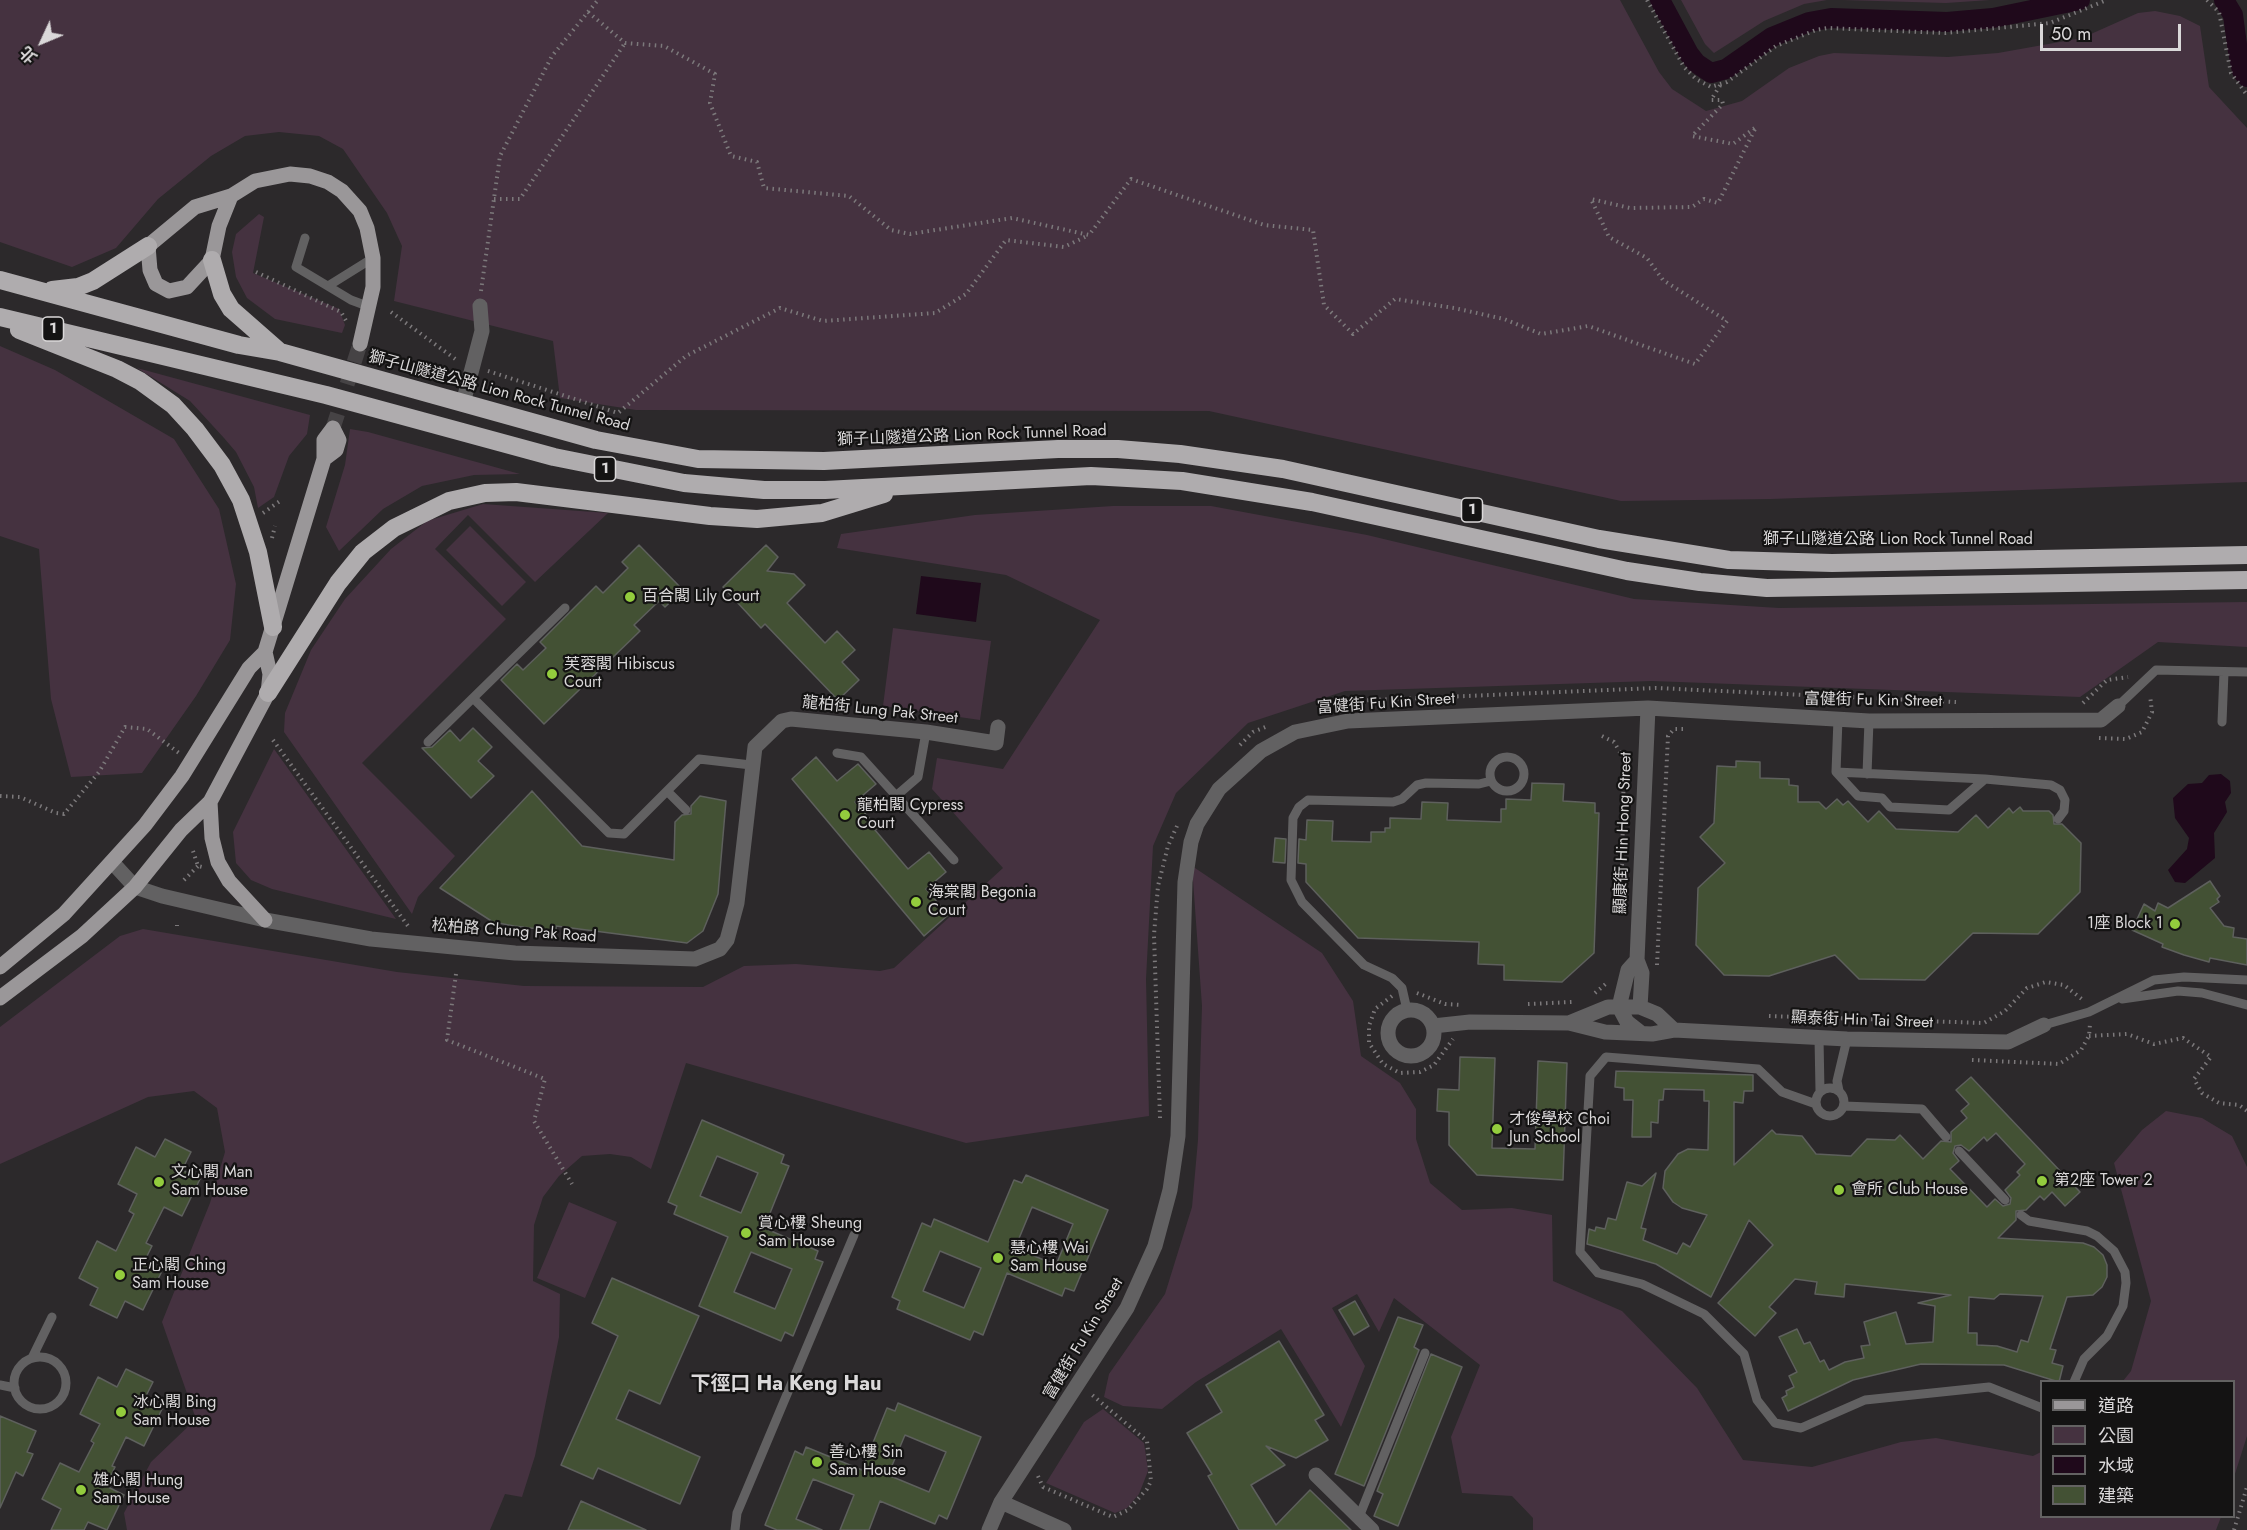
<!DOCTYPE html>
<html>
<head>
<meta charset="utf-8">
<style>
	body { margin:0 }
	#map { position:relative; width:2247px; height:1530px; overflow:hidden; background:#2c292b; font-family:Jost,"Noto Sans TC",sans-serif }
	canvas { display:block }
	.legend { position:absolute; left:2040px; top:1380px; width:195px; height:138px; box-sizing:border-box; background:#141313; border:2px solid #636262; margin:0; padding:8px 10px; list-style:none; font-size:18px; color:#dad8d9 }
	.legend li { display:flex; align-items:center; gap:12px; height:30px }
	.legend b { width:30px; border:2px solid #636262 }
	.north { position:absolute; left:12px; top:12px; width:60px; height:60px; -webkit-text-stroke:4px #141313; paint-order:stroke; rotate:226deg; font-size:16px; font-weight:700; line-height:24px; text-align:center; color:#dad8d9 }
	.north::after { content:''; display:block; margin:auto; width:21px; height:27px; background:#dad8d9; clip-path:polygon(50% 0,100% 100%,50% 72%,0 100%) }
	.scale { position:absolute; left:2040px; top:24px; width:141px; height:27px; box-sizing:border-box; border:3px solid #dad8d9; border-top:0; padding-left:8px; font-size:18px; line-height:21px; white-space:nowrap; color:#dad8d9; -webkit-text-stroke:4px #141313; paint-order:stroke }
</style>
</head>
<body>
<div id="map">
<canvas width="2247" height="1530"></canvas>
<ul class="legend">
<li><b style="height:8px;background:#9a9799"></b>道路</li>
<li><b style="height:16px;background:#453240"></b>公園</li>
<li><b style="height:16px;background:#1f091b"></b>水域</li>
<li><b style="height:16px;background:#435134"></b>建築</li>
</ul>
<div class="north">北</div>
<div class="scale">50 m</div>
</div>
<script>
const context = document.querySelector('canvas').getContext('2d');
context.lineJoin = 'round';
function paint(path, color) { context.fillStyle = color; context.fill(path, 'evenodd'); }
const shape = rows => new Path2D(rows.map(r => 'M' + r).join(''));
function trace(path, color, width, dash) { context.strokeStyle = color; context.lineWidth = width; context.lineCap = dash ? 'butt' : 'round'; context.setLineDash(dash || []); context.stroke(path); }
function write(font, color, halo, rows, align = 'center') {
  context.font = font + ' Jost,"Noto Sans TC",sans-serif'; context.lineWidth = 4.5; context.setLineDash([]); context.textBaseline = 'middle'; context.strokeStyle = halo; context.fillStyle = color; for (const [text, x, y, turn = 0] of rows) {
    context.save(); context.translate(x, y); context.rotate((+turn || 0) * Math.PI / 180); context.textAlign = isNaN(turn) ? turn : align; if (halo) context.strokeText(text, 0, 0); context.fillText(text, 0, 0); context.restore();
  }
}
const green = shape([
	[0,0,1620,0,1659,72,1672,89,1706,111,1742,101,1789,68,1819,56,1834,53,1948,57,1998,53,2082,38,2138,13,2155,11,2180,16,2200,26,2209,87,2247,128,2247,482,1771,499,1621,501,1209,411,636,410,560,398,553,341,394,301,402,246,387,213,343,149,319,136,279,132,245,136,211,156,158,199,116,248,72,267,0,242],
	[1681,0,1827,0,1804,4,1764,21,1714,53,1705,44],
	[1842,0,1990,0,1946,3],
	[259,214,264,217,253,273,339,309,345,325,342,333,275,319,247,298,236,277,232,252,236,234],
	[0,346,55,370,174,439,219,509,236,584,230,640,196,696,142,773,71,777,51,699,39,549,0,536],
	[137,368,310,415,307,434,289,456,274,497,258,508,254,487,236,452,224,438,190,401],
	[350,429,368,432,520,474,474,475,422,486,383,509,339,551,326,527,345,465],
	[483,504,608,513,535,582,468,515,435,549,506,619,362,763,455,856,418,897,412,914,284,732,285,713,311,650,345,599,391,549,427,521],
	[1113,506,1211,506,1367,535,1634,599,1779,608,2247,602,2247,647,2158,642,2080,697,1652,681,1345,691,1248,723,1176,793,1153,846,1146,979,1149,1116,966,1143,686,1063,651,1169,631,1157,610,1154,582,1156,559,1176,543,1197,534,1225,533,1281,560,1294,559,1337,535,1456,522,1497,505,1494,490,1530,127,1530,124,1513,151,1462,196,1419,162,1322,210,1203,225,1152,217,1108,194,1091,148,1097,0,1164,0,1027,120,936,143,929,397,972,524,986,703,987,744,966,796,964,880,971,894,968,1003,868,932,789,937,758,1003,769,1100,620,1006,575,837,548,841,534,975,515],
	[470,526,526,582,502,606,446,550],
	[893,628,991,641,980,720,883,706],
	[274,749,396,919,272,889,251,880,236,863,233,832],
	[1192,866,1322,953,1353,1001,1361,1056,1400,1083,1416,1109,1416,1139,1430,1183,1462,1210,1512,1208,1552,1215,1553,1281,1622,1311,1697,1388,1743,1460,1812,1467,1901,1442,1936,1438,2033,1456,2041,1452,2042,1516,2221,1517,2216,1530,1533,1530,1533,1518,1512,1496,1462,1493,1451,1437,1480,1365,1394,1298,1379,1332,1357,1294,1332,1308,1365,1366,1341,1427,1281,1329,1196,1382,1162,1409,1123,1406,1104,1397,1109,1374,1165,1294,1192,1207,1198,1140,1202,1006],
	[2166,1111,2202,1118,2232,1136,2247,1167,2247,1436,2234,1477,2234,1382,2123,1381,2131,1371,2151,1301,2114,1163,2142,1130],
	[569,1202,617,1222,585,1298,537,1278],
	[1103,1409,1144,1443,1146,1456,1148,1471,1139,1494,1127,1508,1115,1513,1046,1483,1084,1422]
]);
const water = shape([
	[921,576,981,583,976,622,916,614],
	[2221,774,2230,781,2231,793,2225,802,2227,812,2214,833,2215,858,2185,883,2175,882,2168,870,2187,849,2189,838,2175,818,2173,798,2188,784,2202,783,2209,775]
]);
const canal = shape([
	[1660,0,1689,54,1696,63,1711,73,1726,69,1772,37,1809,22,1831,18,1947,22,1993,18,2080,0],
	[2224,0,2233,15,2238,52,2242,71,2247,77]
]);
const building = shape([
	[639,545,683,590,665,607,659,601,634,625,640,631,544,724,501,680,517,664,523,670,546,648,540,642,596,586,603,593,628,568,622,562,639,545],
	[766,545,778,557,767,571,794,574,805,585,787,603,825,643,837,631,855,650,842,662,859,680,838,700,765,624,761,628,723,587,766,545],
	[473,728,492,747,478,761,494,776,471,798,422,748,432,747,450,730,460,741,473,728],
	[816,757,837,781,858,764,876,784,855,802,878,828,875,830,908,869,929,852,946,872,926,889,948,915,924,936,792,779,816,757],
	[1736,761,1760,762,1760,778,1789,779,1789,785,1798,786,1798,802,1819,802,1826,809,1837,799,1843,805,1848,801,1868,822,1879,811,1896,829,1958,832,1976,815,1988,828,2009,808,2013,813,2020,807,2023,811,2049,811,2053,815,2054,824,2062,824,2081,843,2080,892,2038,934,1973,933,1925,980,1859,979,1835,955,1769,976,1724,975,1696,945,1698,888,1725,863,1700,837,1714,823,1717,766,1736,767,1736,761],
	[1532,783,1564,784,1563,801,1595,803,1595,813,1599,813,1594,953,1562,982,1504,980,1504,965,1478,964,1479,942,1358,938,1306,882,1306,864,1298,863,1299,839,1306,840,1307,820,1333,821,1332,841,1371,842,1371,832,1385,832,1385,828,1390,828,1390,818,1421,819,1422,802,1448,803,1447,820,1501,822,1501,809,1506,809,1506,799,1531,800,1532,783],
	[532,791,582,846,674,860,675,822,682,815,691,814,691,806,700,796,726,801,718,894,703,931,687,943,556,926,556,931,514,926,493,922,440,888,532,791],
	[1275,838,1286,839,1285,863,1273,862,1275,838],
	[2210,881,2220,896,2217,899,2219,902,2210,908,2224,926,2234,928,2233,937,2247,939,2247,965,2210,958,2209,962,2184,955,2162,947,2163,944,2132,930,2144,904,2155,911,2158,903,2168,908,2210,881],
	[1460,1057,1495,1058,1492,1148,1535,1149,1538,1061,1567,1063,1563,1180,1477,1175,1449,1145,1449,1112,1437,1111,1438,1089,1459,1090,1460,1057],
	[1616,1071,1753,1075,1753,1091,1744,1091,1743,1103,1734,1102,1734,1165,1772,1130,1776,1134,1802,1136,1816,1154,1851,1156,1867,1139,1895,1140,1900,1135,1923,1159,1941,1141,1951,1142,1951,1132,1967,1118,1961,1111,1969,1104,1956,1090,1971,1077,2080,1192,2065,1206,2052,1192,2044,1200,2040,1196,2026,1210,2016,1211,2016,1220,1998,1238,2083,1243,2094,1247,2103,1255,2107,1265,2107,1277,2102,1287,2093,1295,2067,1297,2050,1349,2056,1350,2052,1363,2063,1366,2059,1382,2004,1365,1921,1364,1853,1380,1788,1411,1782,1398,1787,1395,1786,1391,1794,1387,1789,1376,1797,1372,1779,1337,1797,1329,1804,1344,1810,1342,1820,1362,1824,1360,1829,1370,1845,1362,1864,1358,1861,1346,1870,1345,1864,1322,1896,1312,1906,1344,1933,1342,1935,1306,1918,1303,1951,1295,1845,1284,1844,1297,1815,1294,1817,1282,1795,1279,1769,1307,1776,1313,1755,1336,1718,1303,1773,1245,1749,1220,1711,1297,1656,1264,1587,1244,1589,1229,1595,1231,1596,1227,1605,1229,1608,1218,1616,1220,1627,1182,1642,1186,1656,1173,1641,1228,1646,1229,1643,1240,1677,1254,1683,1243,1690,1247,1707,1215,1682,1208,1673,1202,1663,1188,1665,1171,1678,1154,1688,1149,1708,1150,1709,1101,1704,1101,1704,1090,1664,1089,1663,1100,1659,1100,1658,1123,1651,1122,1651,1137,1632,1137,1633,1100,1624,1100,1624,1088,1615,1087,1616,1071],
	[1996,1133,2025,1164,2017,1172,2020,1175,2005,1190,2011,1198,2010,1204,2003,1206,1995,1199,1987,1207,1950,1169,1959,1161,1953,1153,1955,1146,1961,1145,1969,1151,1984,1137,1987,1141,1996,1133],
	[2000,1294,2043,1296,2028,1342,2021,1340,2017,1352,1997,1346,1977,1345,1977,1333,1968,1333,1969,1297,1994,1299,2000,1294],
	[702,1120,784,1155,781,1163,789,1166,764,1228,818,1251,815,1259,823,1262,793,1336,785,1332,781,1341,699,1306,728,1237,674,1214,677,1206,668,1202,702,1120],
	[717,1156,758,1173,741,1213,700,1196,717,1156],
	[751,1252,792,1269,775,1309,734,1292,751,1252],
	[165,1139,191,1152,182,1170,200,1179,182,1216,164,1207,146,1243,152,1246,143,1264,161,1273,143,1310,125,1301,117,1318,90,1305,98,1288,79,1278,97,1241,116,1251,134,1214,129,1211,137,1194,118,1184,136,1147,155,1157,165,1139],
	[1026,1175,1108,1210,1074,1291,1065,1288,1062,1296,1007,1273,983,1335,974,1331,970,1340,897,1309,900,1301,892,1297,922,1223,931,1227,934,1219,988,1242,1014,1180,1022,1183,1026,1175],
	[1032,1207,1073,1224,1056,1265,1015,1248,1032,1207],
	[940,1251,981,1268,964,1308,923,1291,940,1251],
	[612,1278,699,1316,660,1404,629,1390,616,1419,700,1457,680,1504,598,1468,593,1479,561,1465,618,1336,592,1323,612,1278],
	[1355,1301,1369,1326,1354,1335,1339,1310,1355,1301],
	[1398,1317,1423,1325,1414,1347,1419,1350,1364,1486,1335,1474,1398,1317],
	[1279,1341,1324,1415,1315,1420,1328,1440,1296,1458,1266,1446,1285,1465,1251,1485,1276,1525,1310,1490,1351,1530,1239,1530,1208,1476,1212,1474,1187,1433,1222,1412,1206,1385,1279,1341],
	[1431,1354,1462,1367,1398,1526,1374,1516,1383,1494,1377,1491,1431,1354],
	[126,1369,153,1382,144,1400,162,1409,144,1446,126,1437,112,1466,115,1467,106,1486,124,1495,107,1530,88,1522,84,1530,51,1530,61,1509,42,1499,60,1463,79,1472,94,1443,91,1441,100,1424,80,1414,98,1377,117,1387,126,1369],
	[898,1403,981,1437,947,1519,939,1515,935,1524,880,1501,869,1530,840,1530,854,1495,813,1479,796,1519,822,1530,777,1530,765,1525,795,1451,803,1455,806,1447,862,1470,887,1408,895,1411,898,1403],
	[905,1435,946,1452,929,1492,888,1475,905,1435],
	[0,1416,36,1431,27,1452,33,1454,23,1476,16,1472,0,1508,0,1416],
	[581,1501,646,1530,568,1530,581,1501]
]);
const primaryTunnel = shape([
	[333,428,360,344]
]);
const path = shape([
	[1647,0,1684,67,1696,79,1711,87,1727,82,1776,46,1816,30,1828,28,1945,33,2050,23,2107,0],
	[2207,0,2219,12,2231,73,2247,95],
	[588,12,598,0],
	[494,199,520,199,625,43],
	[256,272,341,312,348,324],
	[481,291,500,156,552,56,588,12,625,43,664,46,715,74,710,103,731,156,757,162,764,188,849,196,891,230,910,234,1012,218,1089,235,1131,179,1264,225,1313,230,1324,305,1353,334,1395,299,1454,308,1504,319,1541,334,1588,326,1695,364,1727,321,1663,280,1647,258,1609,237,1591,199,1630,208,1692,207,1704,199,1718,203,1756,127,1733,144,1692,136,1723,104,1722,100,1711,100,1721,84],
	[391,312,458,361],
	[488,371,618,413,686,356,780,308,823,321,935,313,966,294,1006,240,1064,247,1089,235],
	[263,513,280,501],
	[272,538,275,526],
	[2083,703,2107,680,2128,677],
	[1326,707,1348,701,1656,688,1956,702],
	[1602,736,1614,742,1624,759,1622,867],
	[2099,738,2126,739,2142,732,2152,712,2150,695],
	[273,740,408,926],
	[1240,745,1253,732,1268,726],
	[0,796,20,797,56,813,64,814,99,772,125,727,147,729,179,753],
	[193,851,198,866,202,867],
	[184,880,198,866],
	[177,926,177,925],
	[1657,965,1668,736,1674,729,1686,729],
	[456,974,447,1040,545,1079,534,1121,572,1184],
	[1417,993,1445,1004,1461,1005],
	[1595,993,1608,982],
	[1392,996,1375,1009,1369,1026,1369,1043,1383,1064,1400,1073,1420,1072,1434,1065,1453,1039],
	[1528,1004,1572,1002],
	[1769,1016,1984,1023,2005,1011,2027,988,2046,982,2064,985,2083,1000],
	[2089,1036,2127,1034,2154,1044,2183,1038,2211,1057,2194,1079,2202,1093,2219,1103,2239,1105,2247,1111],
	[1972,1060,2059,1064,2081,1050,2089,1036,2090,1024],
	[1160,1118,1154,935,1158,886,1168,846,1177,826],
	[1038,1476,1043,1487,1113,1517,1128,1510,1147,1489,1151,1481,1147,1441,1091,1394],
	[2234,1530,2247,1487]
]);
const lane = shape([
	[305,238,296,267,351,300,370,307],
	[328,286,373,258],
	[473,698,609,833,624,834,699,759,751,765],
	[2118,706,2156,670,2247,672],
	[1838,719,1836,772,1858,796,1882,798,1890,807,1949,810,1985,779],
	[2222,722,2224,672],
	[428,742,565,608],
	[837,753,861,757,954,860],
	'1490 774a17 17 0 1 1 34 0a17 17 0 1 1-34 0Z',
	[1836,772,1985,779,2051,785,2060,790,2065,800,2064,811,2058,819],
	[1867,774,1869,721],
	[667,791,686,810],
	[896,796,918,777,926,732],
	[2122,999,2178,991,2202,993,2247,1005],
	[1407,1010,1402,988,1392,978,1364,965,1302,902,1291,880,1293,818,1299,807,1308,800,1393,802,1402,799,1417,785,1426,783,1479,784,1491,781],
	[2044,1025,2089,1012,2154,980,2184,977,2247,980],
	[1819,1038,1820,1091],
	'1816 1102a14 14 0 1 1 28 0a14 14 0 1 1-28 0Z',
	[1839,1091,1837,1081,1847,1039],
	[1816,1104,1782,1092,1758,1069,1606,1057,1590,1076,1580,1252,1598,1273,1642,1284,1704,1314,1744,1354,1757,1400,1775,1423,1801,1428,1865,1400,1989,1387,2042,1408],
	[1844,1106,1922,1109,1946,1137],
	[1959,1151,2005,1200],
	[2021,1215,2029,1221,2087,1231,2097,1236,2114,1251,2125,1272,2126,1283,2123,1306,2107,1336,2084,1359,2074,1382],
	'14 1383a26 26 0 1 1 52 0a26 26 0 1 1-52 0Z',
	[32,1358,52,1317],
	[0,1385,15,1388],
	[1359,1517,1425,1353],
	[735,1530,737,1513,854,1235]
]);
const street = shape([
	[463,403,482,331,480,306],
	[113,863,135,887,162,896,265,920,371,939,515,953,695,959,720,949,727,940,737,903,755,747,782,721,791,719,926,732,996,743,998,727],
	[1637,960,1628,970,1619,1007,1627,1022,1641,1033],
	[1640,1007,1642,973,1637,960,1648,708],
	'1388 1033a23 23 0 1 1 46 0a23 23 0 1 1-46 0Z',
	[1569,1023,1608,1007,1640,1007,1657,1014,1674,1030],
	[1433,1026,1470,1022,1569,1023,1605,1032,1652,1034,1674,1030,1847,1039,2008,1042,2044,1025],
	[1316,1475,1372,1530],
	[1001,1502,1064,1530],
	[989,1530,1001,1502,1127,1308,1155,1246,1170,1190,1178,1136,1185,882,1191,842,1197,824,1219,789,1261,751,1295,732,1348,721,1648,708,1869,721,2101,720,2118,706]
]);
const primary = shape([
	[231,196,219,226,212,260,187,287,169,291,156,284,150,270,148,246,195,207,231,196,255,181,290,174,310,176,328,182,342,191,360,211,367,228,373,258,373,287,360,344],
	[210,802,212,838,218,862,229,881,265,920],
	[0,967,64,914,145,825,182,776,249,668,265,652,324,459,324,440,333,428,339,440,336,450,324,459],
	[0,998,82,936,135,887,181,830,210,802,268,693,270,674,265,652]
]);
const highway = shape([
	[212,260,222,294,231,309,280,352],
	[0,280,239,345,280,352,596,440,698,459,824,461,1058,449,1118,449,1180,454,1283,469,1599,539,1729,560,1832,563,2247,555],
	[52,290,78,287,93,281,148,246],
	[0,317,326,395,554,457,684,483,764,490,825,490,1091,476,1182,481,1312,502,1627,571,1700,582,1767,588,2247,580],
	[19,330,117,369,140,381,173,405,195,429,222,465,241,500,258,552,273,627],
	[268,693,338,583,363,552,394,528,449,501,485,493,516,492,710,516,757,519,822,513,884,494]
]);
const markers = [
	[630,597,6,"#93cc3d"],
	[552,674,6,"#93cc3d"],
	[845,815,6,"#93cc3d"],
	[916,902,6,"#93cc3d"],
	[2175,924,6,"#93cc3d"],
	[1497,1129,6,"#93cc3d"],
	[2042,1181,6,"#93cc3d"],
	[159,1182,6,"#93cc3d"],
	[1839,1190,6,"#93cc3d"],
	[746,1233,6,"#93cc3d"],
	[998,1258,6,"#93cc3d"],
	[120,1275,6,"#93cc3d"],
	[121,1412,6,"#93cc3d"],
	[817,1462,6,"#93cc3d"],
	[81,1490,6,"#93cc3d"]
];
const shields = [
	[53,329,21],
	[605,469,21],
	[1472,510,21]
];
const shieldNames = [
	["1",53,329],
	["1",605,469],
	["1",1472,510]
];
const streetNames = [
	["獅子山隧道公路 Lion Rock Tunnel Road",499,392,15],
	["獅子山隧道公路 Lion Rock Tunnel Road",972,436,-2],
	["獅子山隧道公路 Lion Rock Tunnel Road",1898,540],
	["富健街 Fu Kin Street",1873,701,1],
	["富健街 Fu Kin Street",1386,704,-4],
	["龍柏街 Lung Pak Street",880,711,6],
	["顯康街 Hin Hong Street",1624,833,-88],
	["松柏路 Chung Pak Road",514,932,4],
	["顯泰街 Hin Tai Street",1862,1021,2],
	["富健街 Fu Kin Street",1084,1339,-59]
];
const poiNames = [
	["百合閣 Lily Court",642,597],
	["芙蓉閣 Hibiscus",564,665],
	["Court",564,683],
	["龍柏閣 Cypress",857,806],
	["Court",857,824],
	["海棠閣 Begonia",928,893],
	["Court",928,911],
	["1座 Block 1",2163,924,"right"],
	["才俊學校 Choi",1509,1120],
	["Jun School",1509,1138],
	["文心閣 Man",171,1173],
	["Sam House",171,1191],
	["第2座 Tower 2",2054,1181],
	["會所 Club House",1851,1190],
	["賞心樓 Sheung",758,1224],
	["Sam House",758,1242],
	["慧心樓 Wai",1010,1249],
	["Sam House",1010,1267],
	["正心閣 Ching",132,1266],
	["Sam House",132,1284],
	["冰心閣 Bing",133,1403],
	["Sam House",133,1421],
	["善心樓 Sin",829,1453],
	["Sam House",829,1471],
	["雄心閣 Hung",93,1481],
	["Sam House",93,1499]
];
const quarterNames = [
	["下徑口 Ha Keng Hau",786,1385]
];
paint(green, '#453240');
paint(water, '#1f091b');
trace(canal, '#1f091b', 20);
paint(building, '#435134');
trace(building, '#5e605d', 1.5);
trace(primaryTunnel, '#464345', 15, [15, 8]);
trace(path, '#7c797b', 4, [1.5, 4.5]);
trace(lane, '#626162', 9);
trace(street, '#626162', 15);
trace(primary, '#9a9799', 15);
trace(highway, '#afacae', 18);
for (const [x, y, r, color] of markers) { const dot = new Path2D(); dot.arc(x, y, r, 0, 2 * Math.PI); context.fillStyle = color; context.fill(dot); trace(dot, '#141313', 2); }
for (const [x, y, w] of shields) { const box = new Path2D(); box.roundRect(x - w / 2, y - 12, w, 24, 4.5); context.fillStyle = '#141313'; context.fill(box); trace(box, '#dad8d9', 1.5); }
write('bold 15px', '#dad8d9', null, shieldNames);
write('16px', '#dad8d9', '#141313', streetNames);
write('16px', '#dad8d9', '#141313', poiNames, 'left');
write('bold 20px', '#dad8d9', '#141313', quarterNames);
</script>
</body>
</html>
